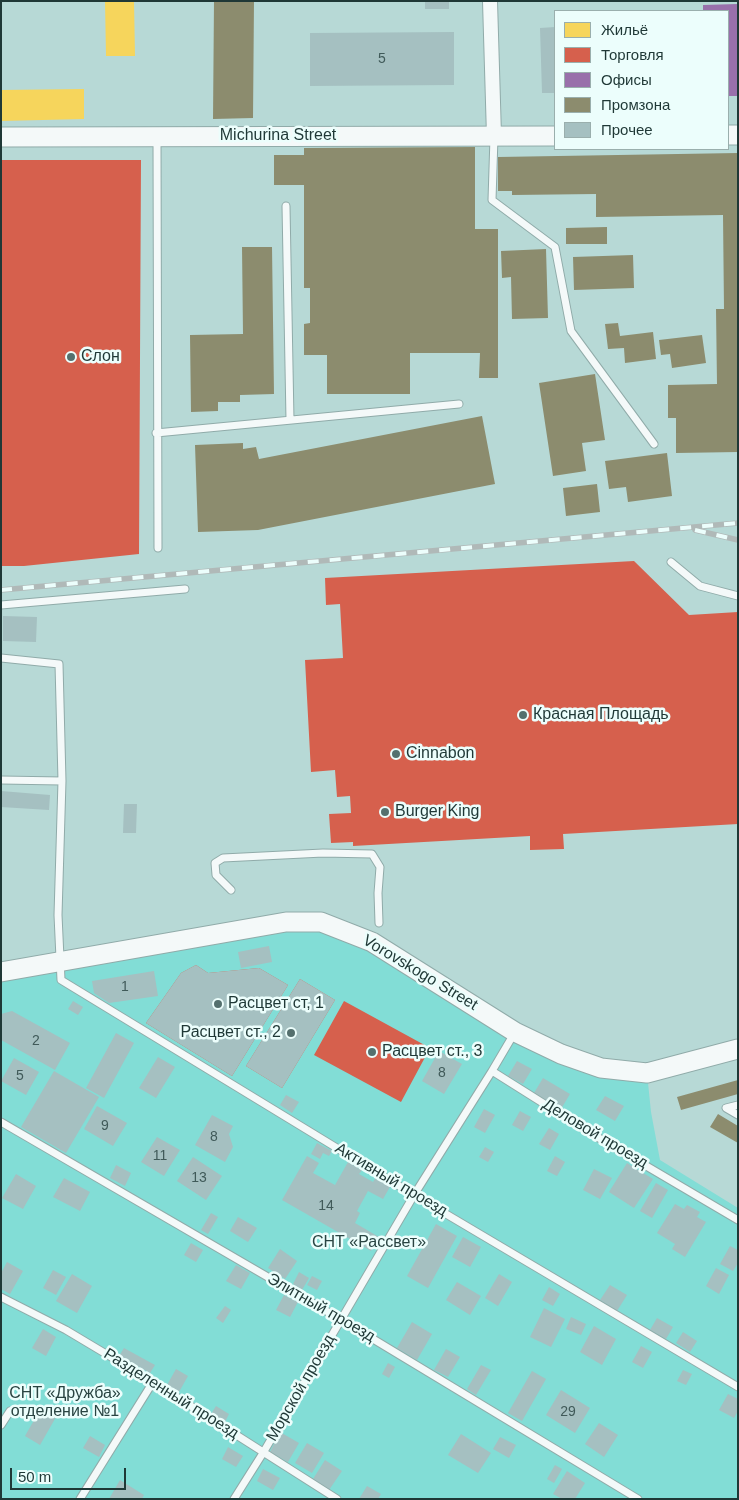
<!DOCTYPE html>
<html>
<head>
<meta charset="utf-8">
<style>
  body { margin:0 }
  #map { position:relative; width:739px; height:1500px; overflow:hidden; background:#b7d9d6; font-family:Helvetica,sans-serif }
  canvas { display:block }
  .frame { position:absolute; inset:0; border:2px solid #1f3836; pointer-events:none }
  .legend { position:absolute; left:554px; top:10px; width:175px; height:140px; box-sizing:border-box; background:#ecfefc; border:1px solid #9aafad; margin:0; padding:6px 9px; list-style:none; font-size:15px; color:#1f3836 }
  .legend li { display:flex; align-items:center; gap:10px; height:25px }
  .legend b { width:25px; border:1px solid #9aafad }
  .scale { position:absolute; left:10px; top:1468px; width:116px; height:22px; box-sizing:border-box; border:2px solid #1f3836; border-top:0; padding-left:6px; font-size:15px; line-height:18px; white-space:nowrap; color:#1f3836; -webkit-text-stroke:4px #ecfefc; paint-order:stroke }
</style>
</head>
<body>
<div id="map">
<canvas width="739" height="1500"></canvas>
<div class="frame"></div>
<ul class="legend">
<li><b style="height:14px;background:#f6d55c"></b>Жильё</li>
<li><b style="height:14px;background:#d6604d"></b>Торговля</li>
<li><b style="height:14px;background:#9970ab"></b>Офисы</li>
<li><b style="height:14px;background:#8c8c6e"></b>Промзона</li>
<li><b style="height:14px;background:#a5c0c1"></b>Прочее</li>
</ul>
<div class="scale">50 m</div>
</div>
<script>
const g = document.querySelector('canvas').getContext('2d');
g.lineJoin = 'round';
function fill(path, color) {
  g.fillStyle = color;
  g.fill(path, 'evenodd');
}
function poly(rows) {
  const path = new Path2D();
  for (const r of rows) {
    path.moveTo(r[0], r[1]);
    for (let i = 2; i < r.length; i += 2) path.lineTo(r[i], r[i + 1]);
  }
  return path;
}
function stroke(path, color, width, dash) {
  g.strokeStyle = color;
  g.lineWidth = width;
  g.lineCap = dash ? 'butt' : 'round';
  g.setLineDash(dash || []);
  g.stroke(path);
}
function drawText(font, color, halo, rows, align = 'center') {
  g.font = font + ' Helvetica,sans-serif';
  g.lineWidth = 5;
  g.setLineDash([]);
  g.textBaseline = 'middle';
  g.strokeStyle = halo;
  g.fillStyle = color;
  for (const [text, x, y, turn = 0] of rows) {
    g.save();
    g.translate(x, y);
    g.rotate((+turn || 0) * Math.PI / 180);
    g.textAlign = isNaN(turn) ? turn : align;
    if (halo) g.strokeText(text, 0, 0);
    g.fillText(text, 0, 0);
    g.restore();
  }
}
const green = poly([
  [321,922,515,1032,647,1073,651,1112,660,1160,738,1208,738,1499,1,1499,1,972]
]);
const homes = poly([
  [105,1,134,1,135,56,106,56],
  [84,89,84,119,1,121,1,90]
]);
const shops = poly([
  [1,160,141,160,139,554,24,566,1,566],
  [634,561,689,615,738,612,738,824,563,834,564,849,530,850,530,836,353,846,353,842,331,843,329,814,351,813,350,796,337,797,335,770,311,772,305,660,343,658,340,604,326,605,325,578],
  [196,965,208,973,259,968,288,985,232,1076,146,1023,181,973],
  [300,979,335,1000,282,1088,246,1066],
  [344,1001,430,1048,401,1102,314,1055]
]);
const offices = poly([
  [738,4,738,96,728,96,728,11,703,11,703,5]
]);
const industry = poly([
  [214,1,254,1,253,118,213,119],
  [475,147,475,229,498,229,498,378,479,378,480,353,410,353,410,394,327,394,327,355,304,355,304,324,310,323,310,288,304,288,304,185,274,185,274,155,304,155,304,148],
  [738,153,738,452,676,453,676,418,668,418,668,385,717,384,716,309,724,309,723,215,596,217,596,194,512,195,512,191,498,191,498,157],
  [607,227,607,244,566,244,566,228],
  [242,247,272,247,274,394,240,395,240,402,218,402,218,411,191,412,190,335,243,334],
  [546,249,548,318,512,319,511,277,502,278,501,251],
  [633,255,634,288,574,290,573,257],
  [618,323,620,336,653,332,656,359,625,363,624,348,608,349,605,324],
  [702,335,706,363,672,368,670,354,661,355,659,340],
  [595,374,605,440,582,443,586,471,553,476,539,383],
  [482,416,495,484,258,530,198,532,195,445,243,443,243,449,256,447,259,459],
  [667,453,672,496,628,502,626,487,609,489,605,461],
  [597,484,600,512,566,516,563,488],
  [738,1080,738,1094,681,1110,677,1097],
  [718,1114,738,1126,738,1143,710,1127]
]);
const building = poly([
  [425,1,449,1,449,9,425,9],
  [555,27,555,93,542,93,540,28],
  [454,32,454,85,310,86,310,33],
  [3,616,37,617,36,642,3,641],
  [1,791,50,795,49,810,1,807],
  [124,804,137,804,136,833,123,833],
  [269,946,272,962,241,968,238,952],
  [196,965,208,973,259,968,288,985,232,1076,146,1023,181,973],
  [154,971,158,996,109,1003,94,993,92,981],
  [300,979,335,1000,282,1088,246,1066],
  [73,1001,83,1007,78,1015,68,1009],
  [12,1011,70,1043,55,1070,1,1040,1,1014],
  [116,1033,134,1043,104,1098,86,1088],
  [439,1051,462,1064,444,1094,422,1081],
  [158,1057,175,1067,156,1098,139,1088],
  [14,1058,39,1072,26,1095,1,1081],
  [517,1061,532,1069,523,1084,508,1076],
  [54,1071,99,1097,66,1153,21,1127],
  [543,1078,570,1094,561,1109,534,1093],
  [286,1095,299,1102,292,1113,280,1105],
  [605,1096,624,1106,615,1121,596,1110],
  [97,1106,127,1123,113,1146,84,1129],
  [484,1109,495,1115,485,1133,474,1127],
  [520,1111,531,1117,523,1131,512,1125],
  [212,1115,233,1126,229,1134,233,1147,225,1162,195,1145],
  [549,1128,559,1134,550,1150,539,1144],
  [157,1137,180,1150,164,1176,141,1162],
  [317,1143,332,1151,329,1156,323,1153,320,1159,311,1154],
  [485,1147,494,1152,488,1162,479,1157],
  [307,1156,319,1163,313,1173,335,1185,348,1162,362,1170,359,1174,373,1182,376,1177,391,1185,383,1199,368,1191,357,1211,360,1213,355,1223,379,1237,371,1251,282,1200],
  [555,1156,565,1162,557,1176,547,1171],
  [193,1157,222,1176,206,1200,177,1181],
  [627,1163,653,1179,634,1208,609,1192],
  [116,1165,131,1173,125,1186,110,1178],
  [594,1169,612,1178,600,1199,583,1190],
  [16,1174,36,1186,23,1209,2,1198],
  [64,1178,90,1192,80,1211,53,1197],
  [656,1183,668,1190,652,1218,640,1211],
  [675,1204,684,1209,687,1205,700,1212,697,1217,706,1222,685,1257,672,1249,675,1244,657,1233],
  [211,1213,218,1217,208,1234,201,1230],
  [238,1217,257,1228,248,1242,230,1231],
  [436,1224,457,1236,428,1288,407,1276],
  [463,1237,481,1247,470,1267,452,1257],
  [191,1243,203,1250,196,1262,184,1255],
  [730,1246,738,1250,738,1263,733,1271,720,1264],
  [280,1249,297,1261,285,1279,268,1268],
  [7,1262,23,1271,10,1294,1,1289,1,1273],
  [236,1265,250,1273,241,1289,226,1281],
  [716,1268,729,1275,719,1294,706,1286],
  [53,1270,66,1277,56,1295,43,1288],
  [299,1272,309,1278,302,1290,293,1284],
  [72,1274,92,1286,77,1313,56,1301],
  [499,1274,512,1282,498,1306,485,1298],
  [312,1276,322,1281,317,1290,307,1285],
  [457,1282,481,1296,470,1315,446,1300],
  [610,1285,627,1295,617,1311,600,1300],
  [549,1287,560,1294,553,1306,542,1300],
  [284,1295,298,1302,290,1317,276,1310],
  [225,1306,231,1310,223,1323,216,1318],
  [544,1308,565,1319,551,1347,530,1337],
  [571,1317,586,1324,581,1335,566,1329],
  [657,1318,673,1327,666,1339,650,1330],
  [412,1322,432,1334,417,1360,397,1348],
  [594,1326,616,1339,602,1365,580,1352],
  [43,1329,56,1337,46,1356,32,1348],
  [683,1332,697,1341,690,1352,676,1343],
  [641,1346,652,1352,643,1368,632,1362],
  [124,1348,155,1365,150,1373,119,1356],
  [446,1349,460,1357,448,1377,434,1370],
  [388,1363,395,1367,389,1378,382,1374],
  [481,1365,491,1370,476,1395,467,1389],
  [176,1369,188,1376,179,1392,167,1385],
  [683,1370,692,1374,686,1385,677,1381],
  [532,1371,546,1379,522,1421,508,1413],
  [561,1390,590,1408,575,1433,546,1415],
  [728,1394,738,1399,738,1411,734,1418,719,1410],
  [216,1406,229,1414,225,1422,211,1414],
  [41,1408,56,1417,40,1445,25,1436],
  [599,1423,618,1435,604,1457,585,1444],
  [280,1432,299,1443,288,1462,270,1452],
  [461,1434,491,1453,478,1473,448,1455],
  [90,1436,105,1445,99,1457,83,1448],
  [500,1437,516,1445,509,1458,493,1449],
  [307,1443,324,1453,312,1473,295,1463],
  [228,1447,243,1456,236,1467,222,1459],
  [325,1460,342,1471,329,1490,313,1479],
  [555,1465,562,1469,554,1483,547,1479],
  [263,1469,280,1478,273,1490,257,1481],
  [567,1471,585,1483,575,1499,562,1499,553,1494],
  [120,1480,144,1495,142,1499,109,1499],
  [367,1486,381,1494,378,1499,359,1499]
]);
const lane = poly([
  [494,137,492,200,555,247,571,331,654,444],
  [157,139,158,548],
  [286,206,290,420],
  [156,433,459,404],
  [671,562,700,586,738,596],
  [1,605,185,589],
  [1,658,59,664,62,781,58,915,61,980,414,1195,738,1387],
  [1,780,62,781],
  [231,890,216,875,215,863,223,858,323,853,372,854,380,867,378,893,379,923],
  [515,1032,492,1071,592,1134,738,1220],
  [738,1105,726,1108,738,1115],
  [1,1122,340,1319,638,1499],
  [1,1297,66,1330,153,1382,337,1499],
  [1,1425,10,1411],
  [80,1499,153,1382],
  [234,1499,263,1453,414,1195,492,1071]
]);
const street = poly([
  [490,1,494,136]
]);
const secondary = poly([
  [728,135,738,135],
  [1,137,555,136],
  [1,972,286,922,321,922,372,942,515,1032,561,1054,601,1068,647,1073,738,1049]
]);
const rail = poly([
  [695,530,738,540],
  [1,590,738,523]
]);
const markers = [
  [71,357,5,"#54706e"],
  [523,715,5,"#54706e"],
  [396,754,5,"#54706e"],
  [385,812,5,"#54706e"],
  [218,1004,5,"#54706e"],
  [291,1033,5,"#54706e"],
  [372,1052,5,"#54706e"]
];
const numberNames = [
  ["5",382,59],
  ["1",125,987],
  ["2",36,1041],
  ["8",442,1073],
  ["5",20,1076],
  ["9",105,1126],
  ["8",214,1137],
  ["11",160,1156],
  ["13",199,1178],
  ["14",326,1206],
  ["29",568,1412]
];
const streetNames = [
  ["Michurina Street",278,136],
  ["Vorovskogo Street",420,973,31],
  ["Деловой проезд",595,1134,31],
  ["Активный проезд",391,1180,31],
  ["Элитный проезд",321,1308,30],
  ["Морской проезд",301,1388,-60],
  ["Разделенный проезд",171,1394,32]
];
const poiNames = [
  ["Слон",81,357],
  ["Красная Площадь",533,715],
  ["Cinnabon",406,754],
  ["Burger King",395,812],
  ["Расцвет ст, 1",228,1004],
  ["Расцвет ст., 2",281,1033,"right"],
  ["Расцвет ст., 3",382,1052]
];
const parkNames = [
  ["СНТ «Рассвет»",369,1243],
  ["СНТ «Дружба»",65,1394],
  ["отделение №1",65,1412]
];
fill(green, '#82ddd6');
fill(homes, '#f6d55c');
fill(shops, '#d6604d');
fill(offices, '#9970ab');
fill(industry, '#8c8c6e');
fill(building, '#a5c0c1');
stroke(lane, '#90aba9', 9);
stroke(street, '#90aba9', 16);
stroke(secondary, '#90aba9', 21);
stroke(lane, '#f4f9f9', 7);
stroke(street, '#f4f9f9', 14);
stroke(secondary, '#f4f9f9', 19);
stroke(rail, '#b0b9b8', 5.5);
stroke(rail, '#ecfefc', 4, [11]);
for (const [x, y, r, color] of markers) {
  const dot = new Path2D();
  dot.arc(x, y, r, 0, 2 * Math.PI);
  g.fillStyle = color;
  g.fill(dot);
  stroke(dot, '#ecfefc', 2);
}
drawText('14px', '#405a59', null, numberNames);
drawText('16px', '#1f3836', '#ecfefc', streetNames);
drawText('16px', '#1f3836', '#ecfefc', poiNames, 'left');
drawText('16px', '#294442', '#ecfefc', parkNames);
</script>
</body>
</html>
